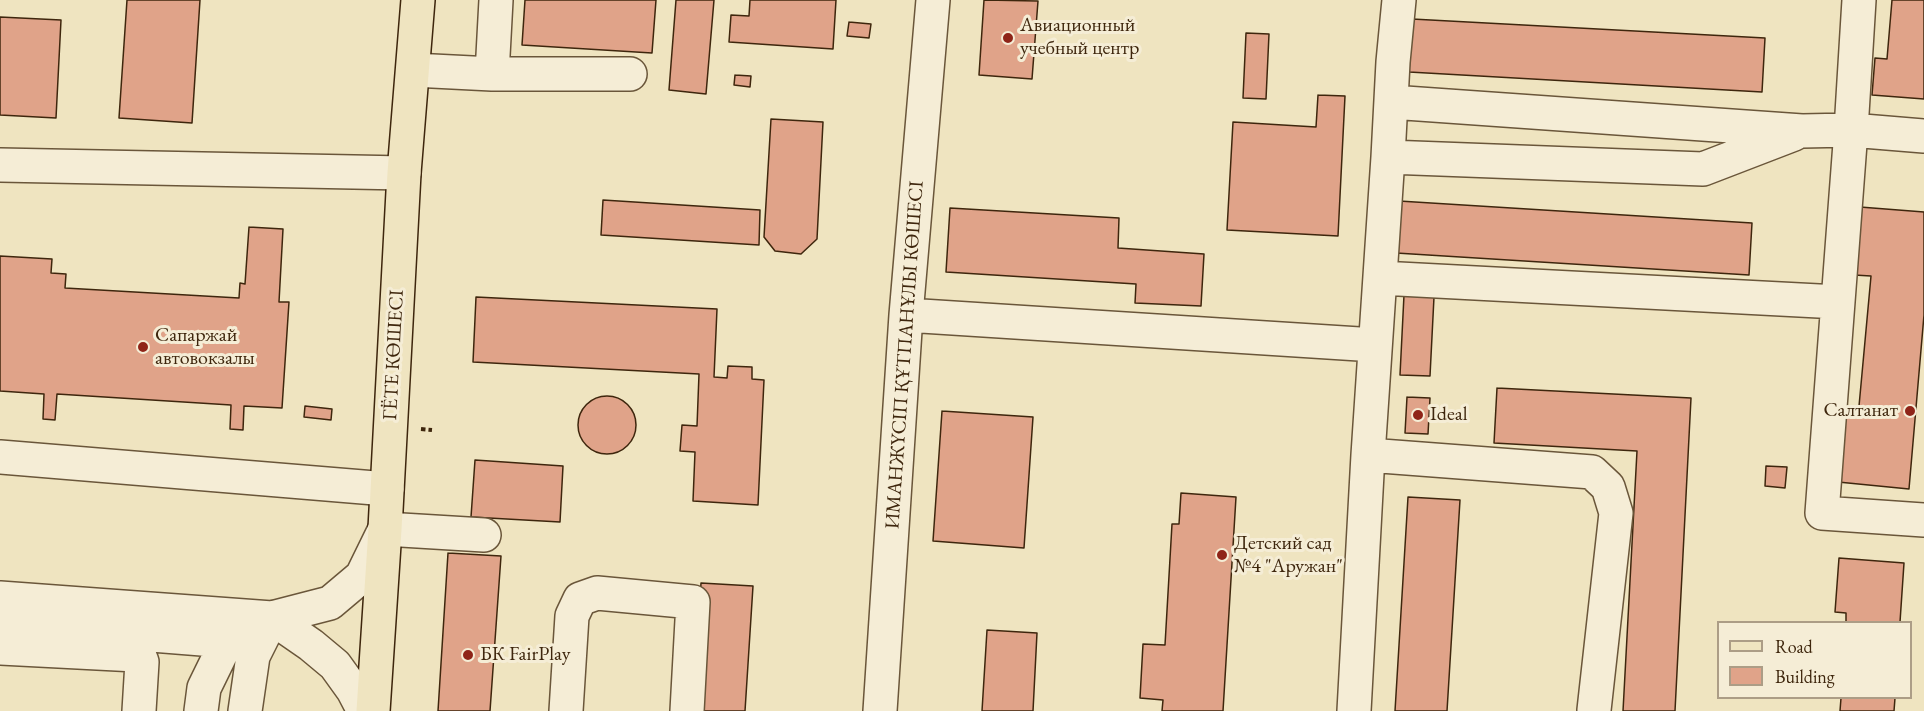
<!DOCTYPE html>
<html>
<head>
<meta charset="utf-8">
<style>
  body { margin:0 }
  #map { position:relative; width:1924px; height:711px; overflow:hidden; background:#efe4c0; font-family:"EB Garamond",serif }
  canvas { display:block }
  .legend { position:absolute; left:1717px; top:621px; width:195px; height:78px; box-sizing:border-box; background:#f5edd6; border:2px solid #ac9d86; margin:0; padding:8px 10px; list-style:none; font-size:18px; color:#3e260d }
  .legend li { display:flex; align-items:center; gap:12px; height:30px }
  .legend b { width:30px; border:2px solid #ac9d86 }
</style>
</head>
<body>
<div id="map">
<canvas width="1924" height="711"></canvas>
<ul class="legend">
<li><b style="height:8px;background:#efe4c0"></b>Road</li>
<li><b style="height:16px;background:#e0a389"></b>Building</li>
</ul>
</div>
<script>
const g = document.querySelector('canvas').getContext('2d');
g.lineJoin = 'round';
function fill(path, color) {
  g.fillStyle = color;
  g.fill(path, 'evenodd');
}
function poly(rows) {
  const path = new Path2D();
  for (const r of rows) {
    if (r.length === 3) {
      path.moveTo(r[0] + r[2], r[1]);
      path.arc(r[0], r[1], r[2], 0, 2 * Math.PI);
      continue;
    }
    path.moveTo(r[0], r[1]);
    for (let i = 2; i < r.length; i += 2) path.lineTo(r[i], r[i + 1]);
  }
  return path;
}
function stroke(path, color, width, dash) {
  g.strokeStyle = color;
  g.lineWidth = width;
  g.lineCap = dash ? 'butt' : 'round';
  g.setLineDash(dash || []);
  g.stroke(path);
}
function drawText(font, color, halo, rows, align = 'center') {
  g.font = font + ' "EB Garamond",serif';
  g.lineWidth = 6;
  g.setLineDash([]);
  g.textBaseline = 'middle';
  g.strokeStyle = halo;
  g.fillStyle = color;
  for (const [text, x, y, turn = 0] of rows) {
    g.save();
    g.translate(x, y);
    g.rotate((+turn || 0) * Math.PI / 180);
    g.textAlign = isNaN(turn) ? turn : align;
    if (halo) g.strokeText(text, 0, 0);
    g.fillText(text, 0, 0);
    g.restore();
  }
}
const building = poly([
  [127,0,200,0,192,123,119,118,127,0],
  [525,0,656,0,652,53,522,45,525,0],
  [676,0,714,0,706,94,669,90,676,0],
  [750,0,836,0,833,49,729,42,731,15,749,16,750,0],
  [984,0,1038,1,1032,79,979,75,984,0],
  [1892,0,1924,0,1924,99,1872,95,1875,58,1887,59,1892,0],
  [0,17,61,20,56,118,0,115,0,17],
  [1412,19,1765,38,1762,92,1409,72,1412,19],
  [849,22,871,24,869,38,847,36,849,22],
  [1246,33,1269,34,1266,99,1243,98,1246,33],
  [735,75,751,76,750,87,734,85,735,75],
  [1318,95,1345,96,1338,236,1227,230,1233,122,1316,127,1318,95],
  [771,119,823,122,817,239,801,254,775,251,764,237,771,119],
  [603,200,760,210,759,245,601,235,603,200],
  [1399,201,1752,223,1749,275,1396,253,1399,201],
  [1860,207,1924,212,1924,315,1909,489,1838,482,1843,416,1858,417,1871,276,1854,275,1860,207],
  [950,208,1119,218,1118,248,1204,254,1201,306,1135,303,1136,284,946,272,950,208],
  [249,227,283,229,279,302,289,302,282,408,244,406,243,430,230,429,231,405,57,394,55,420,43,419,44,394,0,391,0,256,52,259,51,273,66,274,65,288,239,298,240,283,245,284,249,227],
  [1404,295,1434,297,1430,376,1400,375,1404,295],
  [476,297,717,309,714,377,727,378,728,366,752,367,752,379,764,380,758,505,693,501,695,452,680,451,682,425,697,426,699,374,473,362,476,297],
  [1497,388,1691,398,1675,711,1623,711,1637,451,1494,443,1497,388],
  [607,425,29],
  [1407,397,1430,398,1428,434,1405,433,1407,397],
  [305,406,332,409,331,420,304,417,305,406],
  [942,411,1033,417,1024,548,933,541,942,411],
  [475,460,563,466,560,522,471,517,475,460],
  [1766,466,1787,467,1785,488,1765,486,1766,466],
  [1181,493,1236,497,1223,711,1162,711,1163,700,1140,698,1143,644,1165,645,1172,524,1179,524,1181,493],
  [1408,497,1460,500,1447,711,1395,711,1408,497],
  [448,553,501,556,490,711,438,711,448,553],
  [1839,558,1904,563,1900,622,1846,622,1846,613,1835,612,1839,558],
  [701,583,753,586,745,711,693,711,701,583],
  [987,630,1037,633,1033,711,982,711,987,630],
  [1841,698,1895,698,1894,711,1840,711,1841,698]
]);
const path = poly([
  [421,429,432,430]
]);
const minor = poly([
  [1859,0,1851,130,1822,513,1924,520],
  [413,70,492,74,630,74],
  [492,74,496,0],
  [1391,102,1802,131,1851,130,1924,136],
  [1388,157,1703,169,1794,134],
  [0,165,404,173],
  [1380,278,1838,302],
  [906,315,1375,345],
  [1368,455,1592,472,1608,487,1616,513,1594,710],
  [0,457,387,489],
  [0,598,272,618,311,645,335,665,353,690,364,711],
  [0,623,227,641],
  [0,648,136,655,140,657,142,662,139,711],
  [201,711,204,688,227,641,272,618,330,603,362,576,385,529,484,535],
  [245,711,253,656,272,618],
  [566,711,572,616,580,599,597,593,693,602,687,711],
  [880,711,906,315,933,0],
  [1354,711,1368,455,1388,157,1393,62,1399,0]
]);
const major = poly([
  [373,711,385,529,404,173,418,0]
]);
const markers = [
  [1008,38,6,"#8f2418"],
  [143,347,6,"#8f2418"],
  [1910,411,6,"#8f2418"],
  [1418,415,6,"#8f2418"],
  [1222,555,6,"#8f2418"],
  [468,655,6,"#8f2418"]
];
const poiNames = [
  ["Авиационный",1020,26],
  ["учебный центр",1020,49],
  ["Сапаржай",155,336],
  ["автовокзалы",155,359],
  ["Салтанат",1898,411,"right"],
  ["Ideal",1430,415],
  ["Детский сад",1234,544],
  ["№4 \"Аружан\"",1234,567],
  ["БК FairPlay",480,655]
];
const streetNames = [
  ["ГЁТЕ КӨШЕСІ",394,355,-87],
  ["ИМАНЖҮСІП ҚҰТПАНҰЛЫ КӨШЕСІ",905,355,-86]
];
fill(building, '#e0a389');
stroke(building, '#3e260d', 1.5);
stroke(minor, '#6a563a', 36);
stroke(major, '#3e260d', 36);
stroke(path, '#3e260d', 4, [4.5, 3]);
stroke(minor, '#f5edd6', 33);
stroke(major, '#efe4c0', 33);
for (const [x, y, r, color] of markers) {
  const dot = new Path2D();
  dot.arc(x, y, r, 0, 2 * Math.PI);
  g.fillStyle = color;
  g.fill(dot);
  stroke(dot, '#f5edd6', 2);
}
drawText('20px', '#3e260d', '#f5edd6', poiNames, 'left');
drawText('20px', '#3e260d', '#f5edd6', streetNames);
</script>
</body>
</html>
